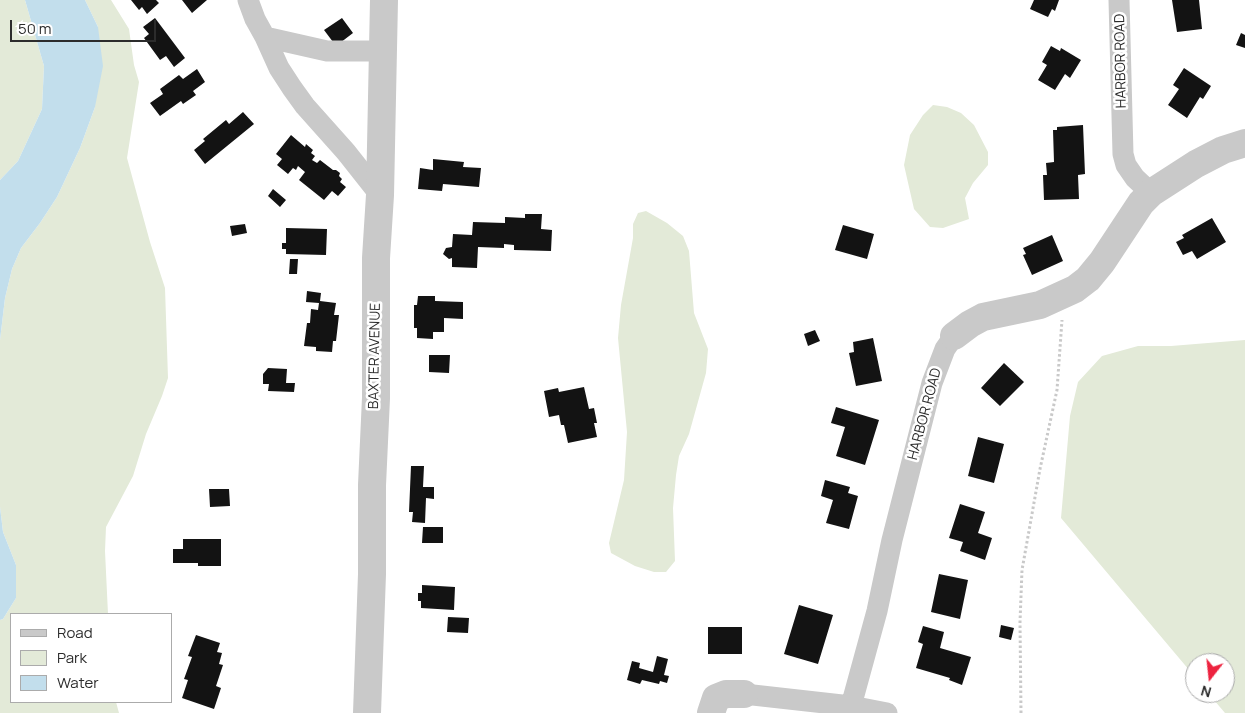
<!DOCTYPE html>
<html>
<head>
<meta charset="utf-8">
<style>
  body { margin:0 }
  #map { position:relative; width:1245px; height:713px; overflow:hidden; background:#fff; font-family:Manrope,sans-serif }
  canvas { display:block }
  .legend { position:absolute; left:10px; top:613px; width:162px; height:90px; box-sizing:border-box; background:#fff; border:1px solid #ababab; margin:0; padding:6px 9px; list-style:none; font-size:15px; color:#2c2c2c }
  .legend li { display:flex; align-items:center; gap:10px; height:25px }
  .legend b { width:25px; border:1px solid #ababab }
  .north { position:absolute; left:1185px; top:653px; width:50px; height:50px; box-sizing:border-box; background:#fff; border:1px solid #ababab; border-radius:50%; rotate:196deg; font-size:14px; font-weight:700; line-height:20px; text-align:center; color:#2c2c2c }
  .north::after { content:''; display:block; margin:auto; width:18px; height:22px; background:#ed233f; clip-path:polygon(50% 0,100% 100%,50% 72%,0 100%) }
  .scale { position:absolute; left:10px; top:20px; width:146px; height:22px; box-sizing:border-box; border:2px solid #2c2c2c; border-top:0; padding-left:6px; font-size:15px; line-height:18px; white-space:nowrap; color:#2c2c2c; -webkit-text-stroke:4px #fff; paint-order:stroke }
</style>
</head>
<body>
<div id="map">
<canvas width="1245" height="713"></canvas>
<ul class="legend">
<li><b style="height:6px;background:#c9c9c9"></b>Road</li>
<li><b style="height:14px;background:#e3ead8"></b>Park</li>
<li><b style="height:14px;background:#c2deec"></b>Water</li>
</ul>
<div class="north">N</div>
<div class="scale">50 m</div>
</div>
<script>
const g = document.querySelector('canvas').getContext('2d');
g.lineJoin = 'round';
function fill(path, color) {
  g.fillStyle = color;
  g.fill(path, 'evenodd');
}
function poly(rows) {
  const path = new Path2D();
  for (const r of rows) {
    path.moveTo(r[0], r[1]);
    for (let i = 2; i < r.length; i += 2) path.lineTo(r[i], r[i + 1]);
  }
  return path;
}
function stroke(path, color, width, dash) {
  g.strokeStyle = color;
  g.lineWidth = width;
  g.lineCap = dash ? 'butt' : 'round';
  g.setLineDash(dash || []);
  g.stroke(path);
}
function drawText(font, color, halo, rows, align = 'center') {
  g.font = font + ' Manrope,sans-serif';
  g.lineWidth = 5;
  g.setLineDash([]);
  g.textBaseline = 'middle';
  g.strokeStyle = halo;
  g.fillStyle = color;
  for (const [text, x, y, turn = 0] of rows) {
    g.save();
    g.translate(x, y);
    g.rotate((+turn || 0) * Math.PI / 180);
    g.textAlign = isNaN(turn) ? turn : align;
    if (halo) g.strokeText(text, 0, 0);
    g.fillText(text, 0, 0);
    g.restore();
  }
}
const green = poly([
  [0,0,25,0,44,66,42,109,18,161,0,180],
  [85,0,111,0,129,29,134,65,139,82,127,158,150,242,165,288,168,378,162,396,146,434,133,476,106,527,105,551,108,614,11,614,11,702,116,702,119,713,0,713,0,620,3,619,16,598,16,565,3,532,0,507,0,340,5,298,12,269,21,248,40,223,57,197,80,148,95,107,98,27],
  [933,105,947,107,961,113,974,125,988,152,988,165,973,183,965,198,969,219,943,228,930,227,914,209,904,165,910,135,923,115],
  [646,211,667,223,683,236,689,251,694,313,708,349,706,373,689,434,679,456,676,475,673,508,675,561,666,572,654,572,635,566,611,553,609,543,624,480,627,432,618,338,621,305,633,238,633,224,638,213],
  [1245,340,1245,713,1225,713,1208,693,1225,693,1225,663,1195,663,1195,677,1061,518,1070,416,1078,382,1102,356,1138,346,1171,346]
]);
const water = poly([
  [25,0,85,0,98,27,103,66,95,107,80,148,57,197,40,223,21,248,12,269,5,298,0,340,0,180,18,161,42,109,44,66],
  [0,507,3,532,16,565,16,598,3,619,0,620]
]);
const building = poly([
  [131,0,156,0,159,3,147,14,142,7,139,10],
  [182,0,207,0,192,13],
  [1034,0,1059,0,1055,11,1052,9,1048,17,1030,9],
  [1172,0,1199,0,1202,29,1177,32],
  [155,18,185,58,174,67,166,56,160,60,144,38,149,34,143,27],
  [342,18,353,33,336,46,324,30],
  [1241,33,1245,35,1245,48,1236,45],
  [1051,46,1060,51,1061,48,1081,60,1070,78,1065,74,1055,90,1038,80,1047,65,1042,62],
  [1184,68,1211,86,1203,99,1200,97,1187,118,1168,105,1179,89,1173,85],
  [197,69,205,82,193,91,196,95,183,104,181,101,160,116,150,103,163,94,160,89,179,75,183,79],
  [243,112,254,124,205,164,194,150,205,141,203,139,226,120,229,124],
  [1083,125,1085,174,1078,175,1079,199,1044,200,1043,175,1047,175,1046,163,1054,162,1053,130,1057,130,1057,127],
  [291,135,305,147,306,144,313,150,311,153,315,156,312,160,317,163,320,160,333,170,336,170,340,173,339,176,342,179,340,182,346,187,338,196,332,191,324,200,299,180,305,172,298,166,296,170,293,168,288,174,277,165,282,159,276,154],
  [433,159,464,162,463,167,481,168,479,187,443,184,442,191,418,189,420,168,433,170],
  [273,189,286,200,280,207,268,196],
  [525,214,542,214,541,229,552,230,551,251,514,250,514,245,504,244,504,248,478,247,477,268,452,267,452,258,449,259,443,254,446,248,452,247,453,234,472,235,473,222,505,223,505,217,525,218],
  [1212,218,1226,242,1197,259,1192,251,1183,255,1176,242,1184,238,1182,235],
  [245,224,247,233,232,236,230,226],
  [843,225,874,234,867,259,835,250],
  [286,228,327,229,326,255,286,254,286,249,282,249,282,243,286,243],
  [1052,235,1063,261,1032,275,1023,255,1026,254,1023,248],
  [290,259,298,259,297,274,289,274],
  [307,291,321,293,320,301,336,303,334,315,339,315,336,341,333,341,332,352,316,351,316,347,304,346,307,323,310,323,311,309,318,310,319,303,306,302],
  [418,296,435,296,435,301,463,302,463,319,444,318,444,332,433,332,433,339,417,338,417,328,414,328,414,305,417,305],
  [815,330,820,341,808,346,804,334],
  [873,338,882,381,856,386,849,353,854,352,853,342],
  [429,355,450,355,449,373,429,372],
  [1004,363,1024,382,1000,406,981,388],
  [268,368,287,369,286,383,295,383,294,392,268,391,269,384,263,384,263,374],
  [584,387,589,409,594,408,597,423,594,423,597,437,568,443,564,425,561,425,559,415,549,417,544,391,558,388,559,392],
  [836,407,879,420,865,465,836,456,845,427,831,423],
  [978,437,1004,444,994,483,968,476],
  [411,466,424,466,423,487,434,487,434,499,426,498,425,523,412,522,413,512,409,512],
  [825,480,850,487,848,493,858,496,849,529,826,523,833,500,821,496],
  [209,489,229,489,230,506,210,507],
  [960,504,985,512,978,533,992,538,985,560,960,551,963,542,949,538],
  [423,527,443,527,443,543,422,543],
  [183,539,221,539,221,566,198,566,198,563,173,563,173,549,183,549],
  [939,574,968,580,960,619,931,612],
  [422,585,455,587,454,610,421,608,421,601,418,601,418,593,422,593],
  [799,605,833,615,818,664,784,654],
  [448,617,469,618,468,633,447,632],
  [1001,625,1014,628,1011,640,999,637],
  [923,626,944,632,940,648,971,657,962,685,949,680,950,678,916,668,923,644,918,642],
  [708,627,742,627,742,654,708,654],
  [196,635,220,643,217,652,222,653,219,664,223,665,216,686,221,688,214,709,182,698,188,680,184,679,192,657,188,656],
  [657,656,668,659,664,675,669,676,667,683,660,681,659,684,642,680,640,684,627,680,632,661,640,663,639,668,653,672]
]);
const path = poly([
  [1021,713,1020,622,1022,570,1040,469,1057,390,1062,320]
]);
const minor = poly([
  [248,0,255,19,265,37,279,68,292,88,305,106,346,152,380,195],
  [1119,0,1123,154,1126,165,1135,178,1151,193],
  [265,37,327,51,383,51],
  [744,694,851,706,887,713],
  [851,706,877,611,892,540,932,383,945,349,954,336]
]);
const tertiary = poly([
  [954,336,970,324,983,317,1040,305,1075,289,1088,279,1102,262,1141,203,1151,193,1196,164,1223,150,1245,143],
  [367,713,372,574,372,485,376,398,376,258,380,195,384,0],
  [711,713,716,698,726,694,744,694]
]);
const streetNames = [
  ["HARBOR ROAD",1121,61,-91],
  ["BAXTER AVENUE",375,356,-89],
  ["HARBOR ROAD",925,414,-75]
];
fill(green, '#e3ead8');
fill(water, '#c2deec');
fill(building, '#131313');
stroke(path, '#c9c9c9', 3, [2.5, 2.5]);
stroke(minor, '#c9c9c9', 21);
stroke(tertiary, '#c9c9c9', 28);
drawText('14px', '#2c2c2c', '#fff', streetNames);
</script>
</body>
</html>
